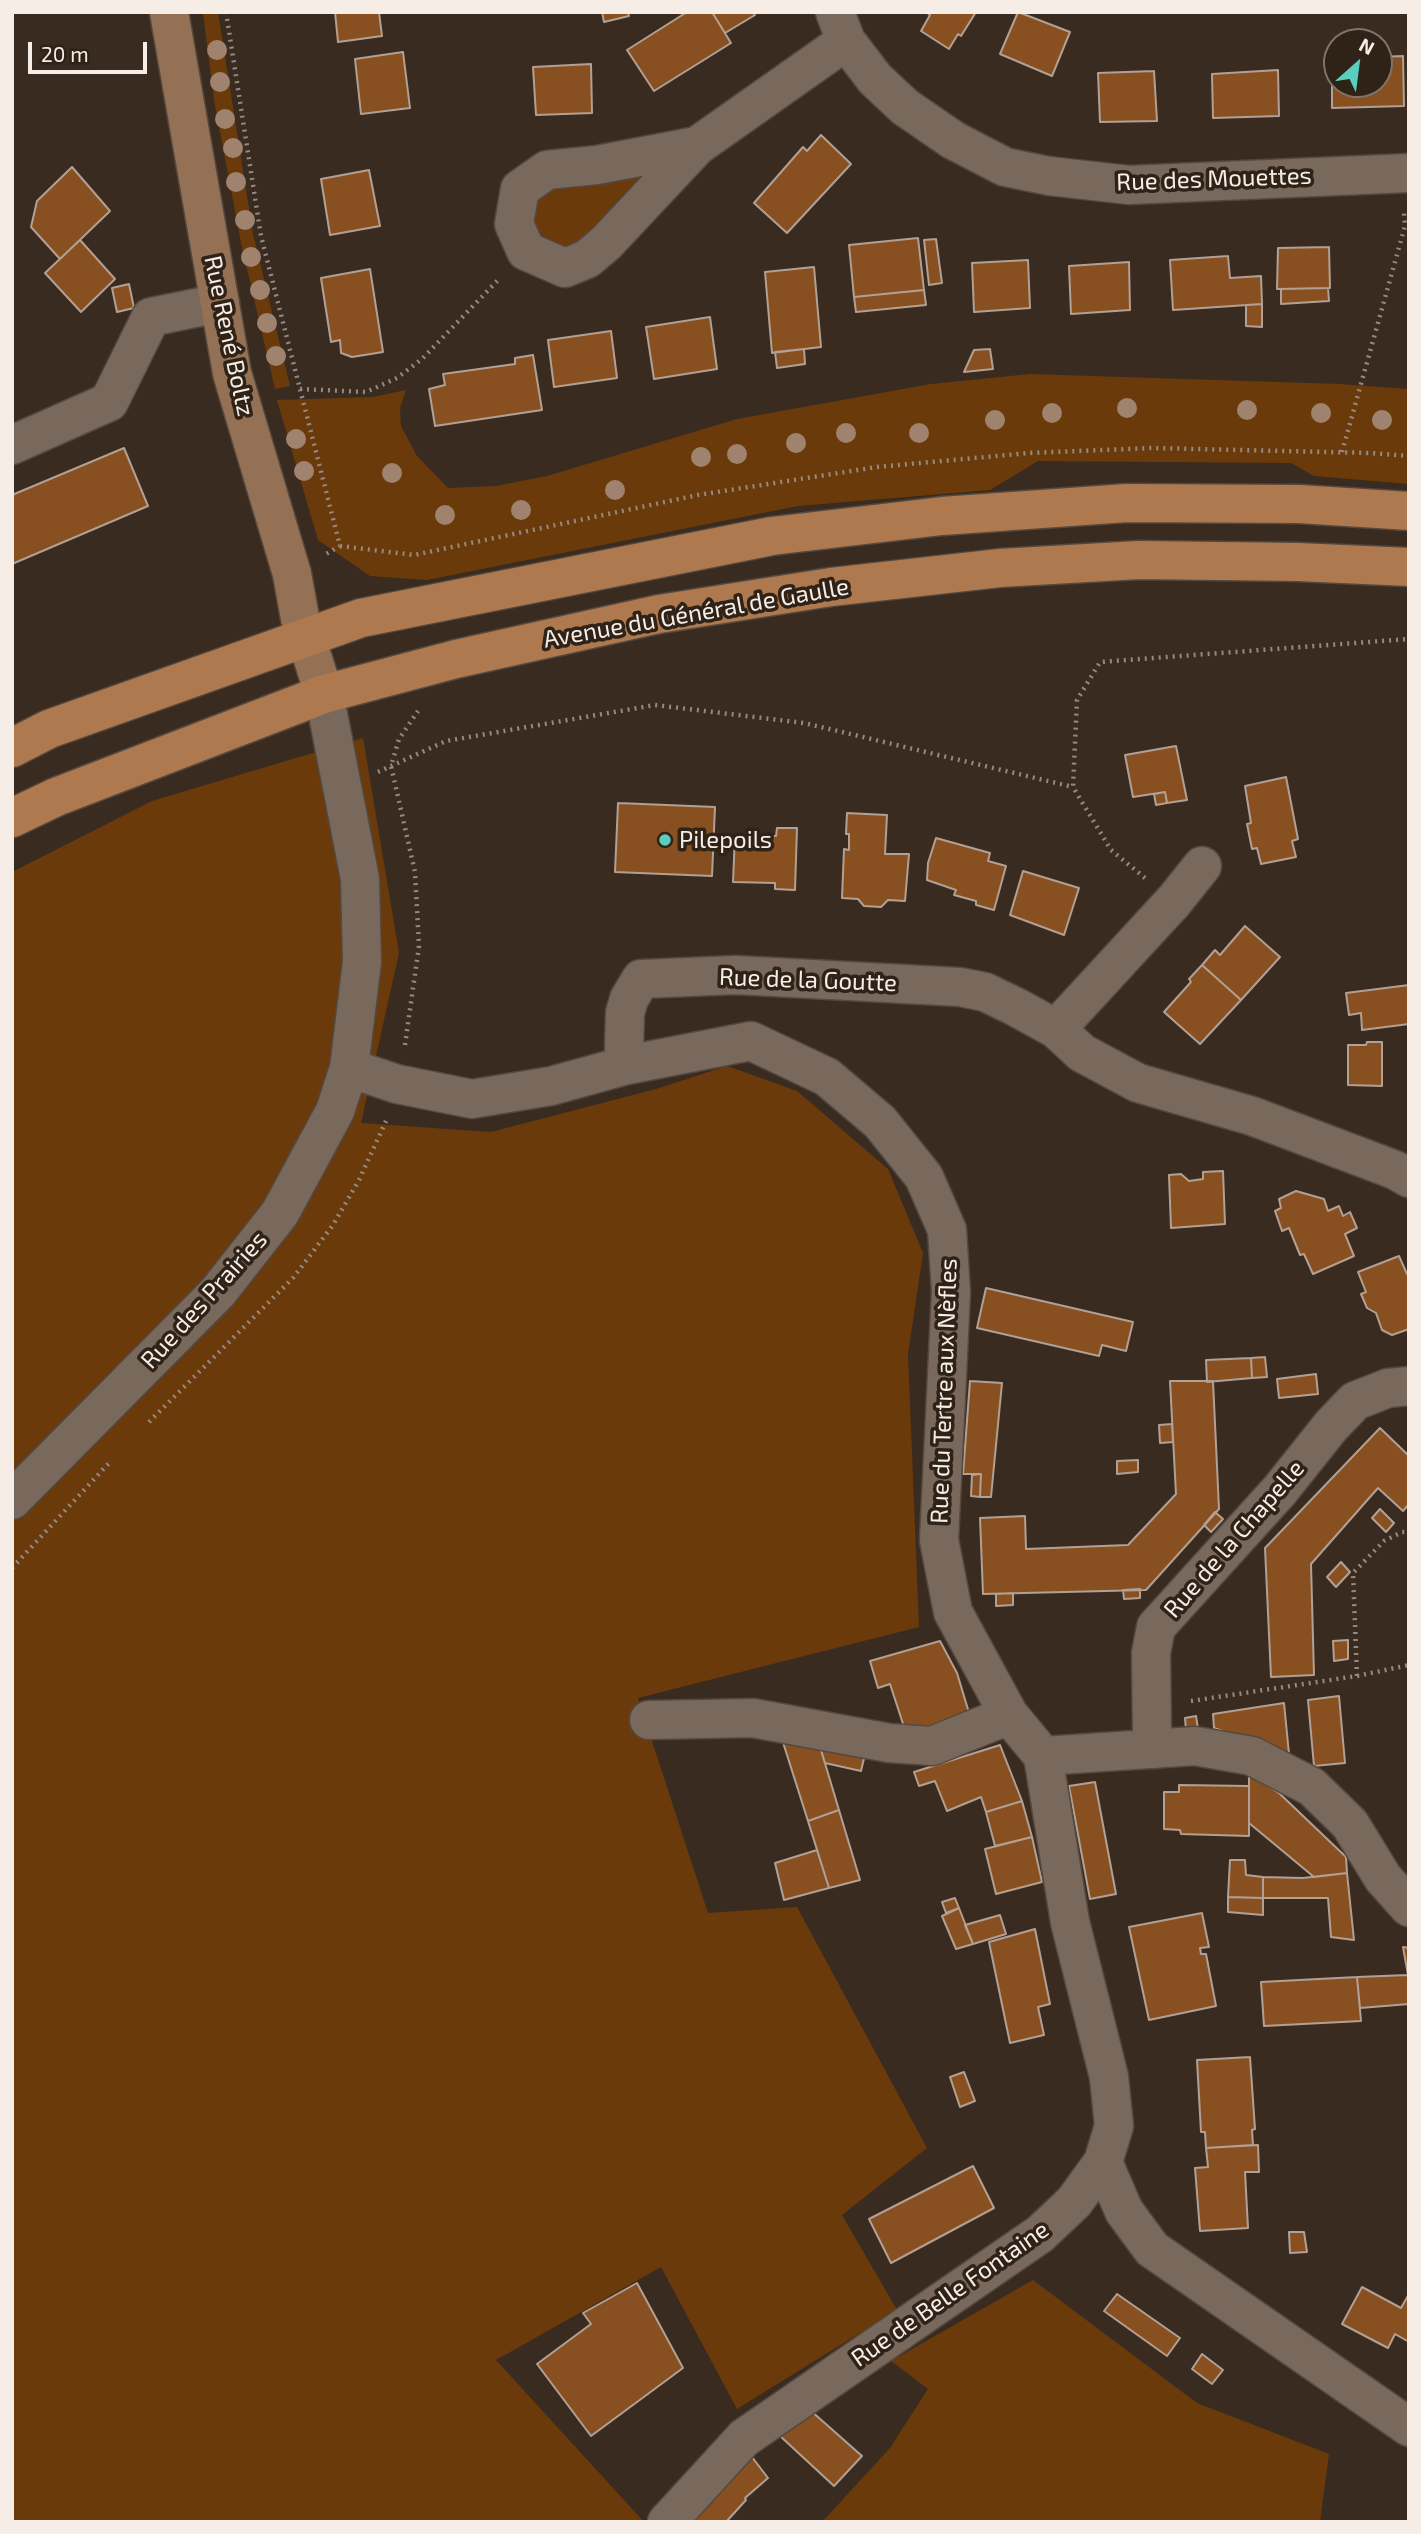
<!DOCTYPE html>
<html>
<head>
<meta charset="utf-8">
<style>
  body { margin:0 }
  #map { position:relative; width:1421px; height:2534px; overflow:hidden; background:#3a2b21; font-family:"Exo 2",sans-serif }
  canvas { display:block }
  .frame { position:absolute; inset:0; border:14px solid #f7ede7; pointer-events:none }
  .north { position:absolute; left:1323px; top:28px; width:70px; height:70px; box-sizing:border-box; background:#2f2217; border:2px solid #7f736a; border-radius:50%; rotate:28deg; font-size:19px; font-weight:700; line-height:28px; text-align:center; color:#f7ede7 }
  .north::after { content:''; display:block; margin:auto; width:24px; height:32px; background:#5acebc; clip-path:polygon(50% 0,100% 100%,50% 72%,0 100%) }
  .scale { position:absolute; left:28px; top:42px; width:119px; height:32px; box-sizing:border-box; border:4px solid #f7ede7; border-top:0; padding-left:9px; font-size:21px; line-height:24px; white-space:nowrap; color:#f7ede7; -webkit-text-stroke:5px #2f2217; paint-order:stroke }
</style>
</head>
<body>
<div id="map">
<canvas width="1421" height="2534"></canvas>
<div class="frame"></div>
<div class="north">N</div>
<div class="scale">20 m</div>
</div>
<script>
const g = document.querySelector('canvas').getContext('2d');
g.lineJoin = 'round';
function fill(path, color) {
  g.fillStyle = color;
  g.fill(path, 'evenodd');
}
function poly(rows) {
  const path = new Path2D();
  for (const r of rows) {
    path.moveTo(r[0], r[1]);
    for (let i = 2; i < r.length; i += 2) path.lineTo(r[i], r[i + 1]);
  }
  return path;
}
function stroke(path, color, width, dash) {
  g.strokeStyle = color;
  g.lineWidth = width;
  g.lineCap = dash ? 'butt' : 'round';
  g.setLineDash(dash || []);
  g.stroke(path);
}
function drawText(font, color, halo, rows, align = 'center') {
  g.font = font + ' "Exo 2",sans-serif';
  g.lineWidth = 7;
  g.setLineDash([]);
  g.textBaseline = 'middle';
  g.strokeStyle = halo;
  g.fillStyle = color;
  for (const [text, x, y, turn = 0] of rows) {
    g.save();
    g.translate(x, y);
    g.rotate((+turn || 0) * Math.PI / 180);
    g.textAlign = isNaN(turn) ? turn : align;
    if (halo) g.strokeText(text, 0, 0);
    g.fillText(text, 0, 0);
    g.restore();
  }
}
const green = poly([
  [203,12,218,12,253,234,290,386,275,389,241,243,214,100],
  [636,174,642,180,589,240,564,252,541,238,530,220,535,200,552,185],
  [1030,374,1339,384,1409,389,1409,484,1314,476,1291,463,1038,461,990,490,798,506,427,580,370,576,318,540,277,400,373,397,406,390,400,408,401,426,417,456,448,488,496,486,547,476,737,419,931,384],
  [363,738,399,953,361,1123,491,1132,656,1089,727,1066,797,1091,888,1169,923,1253,908,1354,919,1627,638,1698,708,1913,797,1907,927,2148,842,2215,897,2310,737,2409,661,2267,496,2360,644,2522,12,2522,12,872,152,801],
  [1033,2280,1197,2403,1329,2454,1320,2522,822,2522,890,2448,928,2389,891,2361]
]);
const building = poly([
  [335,12,379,12,382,36,338,42,335,12],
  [602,12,628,12,629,16,604,22,602,12],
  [687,12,712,12,731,43,654,91,627,50,687,12],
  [712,12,753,12,755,15,725,33,712,12],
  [926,12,976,12,961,36,958,34,949,49,921,31,930,15,926,12],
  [1018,12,1070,32,1052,76,1000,54,1018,12],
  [403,52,410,108,361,114,355,59,403,52],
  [1403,56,1404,106,1332,108,1332,59,1337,59,1337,84,1379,84,1379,57,1403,56],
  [591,64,592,113,536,115,533,67,591,64],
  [1278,70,1279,116,1213,118,1212,74,1278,70],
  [1154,71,1157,121,1100,122,1098,73,1154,71],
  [821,135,851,164,787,233,754,203,803,147,807,151,821,135],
  [72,167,110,211,60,259,31,227,37,201,72,167],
  [369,170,380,226,330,235,321,179,369,170],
  [918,238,924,290,854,297,849,245,918,238],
  [936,239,942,283,929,285,924,240,936,239],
  [80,240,115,279,81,312,45,273,80,240],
  [1329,247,1330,288,1277,289,1278,248,1329,247],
  [1228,256,1230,278,1261,276,1262,304,1173,310,1170,260,1228,256],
  [1028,260,1030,308,974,312,972,263,1028,260],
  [1129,262,1130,310,1071,314,1069,266,1129,262],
  [814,267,821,347,772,353,765,272,814,267],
  [370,269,383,352,352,357,341,353,340,340,331,342,321,278,370,269],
  [129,284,134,308,117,312,112,288,129,284],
  [1328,288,1329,301,1281,304,1281,289,1328,288],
  [924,290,926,305,856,312,854,297,924,290],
  [1262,304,1262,327,1246,326,1246,305,1262,304],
  [710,317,717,369,654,379,646,327,710,317],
  [611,331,617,378,554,387,548,340,611,331],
  [804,349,805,364,777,368,775,352,804,349],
  [990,349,993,369,964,372,974,350,990,349],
  [533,355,542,410,435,426,429,389,445,385,443,374,515,364,515,358,533,355],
  [124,448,148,506,12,564,12,495,124,448],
  [1176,746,1187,800,1167,803,1165,792,1133,797,1125,755,1176,746],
  [1286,777,1298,839,1292,841,1296,857,1261,864,1257,848,1252,849,1247,824,1251,823,1245,786,1286,777],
  [1165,792,1167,803,1156,805,1154,794,1165,792],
  [618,803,715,807,712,876,615,872,618,803],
  [847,813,887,815,885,854,909,854,905,901,888,900,881,907,864,906,858,899,842,898,844,849,849,850,849,834,846,834,847,813],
  [777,828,797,828,795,890,775,889,775,883,733,882,735,835,776,836,777,828],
  [936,838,990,853,988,861,1006,866,994,910,976,905,976,901,954,895,956,890,927,880,928,863,936,838],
  [1023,871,1079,888,1064,935,1010,915,1023,871],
  [1245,926,1280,957,1241,1000,1202,965,1215,950,1220,955,1245,926],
  [1202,965,1241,1000,1200,1044,1164,1012,1191,982,1189,979,1202,965],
  [1409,985,1409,1024,1362,1030,1361,1013,1349,1015,1346,993,1409,985],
  [1367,1042,1382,1042,1382,1086,1348,1085,1348,1045,1366,1045,1367,1042],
  [1223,1171,1225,1224,1171,1228,1169,1175,1181,1174,1189,1181,1203,1179,1203,1172,1223,1171],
  [1296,1191,1324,1199,1328,1211,1339,1206,1343,1216,1350,1212,1357,1228,1345,1234,1354,1256,1313,1274,1304,1254,1300,1255,1289,1228,1282,1231,1275,1211,1281,1208,1279,1199,1296,1191],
  [1399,1256,1407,1274,1409,1273,1409,1329,1392,1335,1382,1330,1376,1313,1367,1308,1361,1294,1366,1292,1358,1272,1399,1256],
  [986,1288,1133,1322,1126,1351,1102,1345,1099,1356,977,1328,986,1288],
  [1265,1357,1267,1377,1252,1378,1251,1358,1265,1357],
  [1251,1358,1252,1378,1207,1382,1206,1360,1251,1358],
  [1316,1374,1318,1394,1279,1398,1277,1379,1316,1374],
  [970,1381,1002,1383,991,1497,980,1497,981,1474,963,1474,970,1381],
  [1170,1381,1213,1381,1219,1509,1146,1590,983,1594,980,1518,1025,1516,1026,1549,1128,1545,1176,1494,1170,1381],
  [1172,1424,1173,1442,1160,1443,1159,1425,1172,1424],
  [1380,1428,1409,1456,1409,1504,1403,1511,1378,1488,1311,1564,1314,1675,1271,1677,1265,1548,1380,1428],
  [1138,1460,1138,1472,1117,1474,1117,1461,1138,1460],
  [981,1474,980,1497,971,1496,972,1475,981,1474],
  [1380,1509,1394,1523,1386,1532,1372,1518,1380,1509],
  [1215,1512,1223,1519,1211,1532,1204,1525,1215,1512],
  [1341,1562,1350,1572,1336,1587,1327,1577,1341,1562],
  [1140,1589,1140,1598,1124,1599,1123,1590,1140,1589],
  [1013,1593,1013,1605,996,1606,996,1594,1013,1593],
  [1348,1640,1348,1659,1334,1661,1333,1641,1348,1640],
  [940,1641,957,1673,970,1716,907,1736,890,1684,878,1688,870,1661,940,1641],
  [1339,1696,1345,1763,1314,1766,1308,1700,1339,1696],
  [1284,1703,1289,1754,1214,1728,1213,1714,1284,1703],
  [1196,1716,1198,1729,1186,1730,1185,1718,1196,1716],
  [780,1733,818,1740,839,1810,808,1821,780,1733],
  [818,1740,866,1750,861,1771,825,1763,818,1740],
  [1000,1745,1022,1801,986,1812,981,1797,947,1811,935,1781,919,1786,914,1772,1000,1745],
  [1249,1774,1279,1793,1346,1857,1347,1873,1314,1877,1249,1823,1249,1774],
  [1095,1782,1116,1894,1090,1899,1069,1786,1095,1782],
  [1179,1785,1249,1786,1249,1836,1181,1834,1180,1830,1164,1829,1164,1792,1179,1792,1179,1785],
  [1022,1801,1032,1837,995,1846,986,1812,1022,1801],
  [839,1810,860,1880,829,1888,808,1821,839,1810],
  [1032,1837,1042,1882,996,1894,985,1849,1032,1837],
  [817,1850,829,1888,784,1900,775,1863,817,1850],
  [1230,1860,1245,1860,1246,1875,1263,1877,1263,1898,1228,1897,1230,1860],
  [1347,1873,1354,1940,1331,1937,1328,1898,1263,1898,1263,1877,1303,1878,1347,1873],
  [1228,1897,1263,1898,1263,1915,1228,1912,1228,1897],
  [955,1898,959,1908,946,1913,942,1902,955,1898],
  [959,1908,973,1944,956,1949,942,1916,959,1908],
  [1202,1913,1209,1947,1200,1948,1201,1954,1206,1954,1216,2006,1149,2020,1129,1927,1202,1913],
  [1000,1915,1006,1934,973,1944,965,1925,1000,1915],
  [1035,1929,1050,2004,1038,2007,1044,2035,1010,2043,989,1942,1035,1929],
  [1403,1947,1409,1948,1409,2004,1360,2008,1357,1977,1408,1975,1403,1947],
  [1357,1977,1361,2021,1264,2026,1261,1982,1357,1977],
  [1250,2057,1255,2129,1252,2130,1253,2145,1206,2148,1205,2132,1201,2132,1197,2060,1250,2057],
  [964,2072,975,2101,960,2107,950,2077,964,2072],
  [1258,2145,1259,2172,1245,2172,1248,2228,1200,2231,1195,2168,1208,2167,1206,2148,1258,2145],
  [973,2166,994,2208,891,2263,869,2219,973,2166],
  [1289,2232,1304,2232,1307,2252,1290,2253,1289,2232],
  [637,2283,683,2368,591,2436,537,2364,591,2324,583,2313,637,2283],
  [1362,2287,1401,2308,1409,2294,1409,2342,1395,2334,1388,2348,1342,2324,1362,2287],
  [1117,2294,1180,2338,1167,2356,1104,2311,1117,2294],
  [1202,2354,1223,2370,1212,2384,1192,2369,1202,2354],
  [810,2410,862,2456,834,2486,779,2435,810,2410],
  [752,2457,768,2478,745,2498,746,2500,726,2522,687,2522,752,2457]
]);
const path = poly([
  [226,12,261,236,340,546,326,554],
  [300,389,366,392,397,378,422,359,500,278],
  [1342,452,1405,226,1404,213],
  [340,546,414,555,698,495,877,467,1029,453,1152,448,1371,453,1409,456],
  [378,772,446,741,655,705,804,723,1073,787],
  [1145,878,1111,850,1073,787,1077,700,1100,662,1409,639],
  [405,1045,419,946,415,872,391,766,399,739,418,711],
  [149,1422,293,1278,333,1225,359,1180,386,1121],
  [12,1568,109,1463],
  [1357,1676,1353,1573,1384,1541,1402,1532,1409,1532],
  [1191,1701,1357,1676,1409,1665]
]);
const street = poly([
  [835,12,846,41,875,79,905,107,953,140,1005,167,1049,176,1129,185,1409,173],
  [697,146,597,165,547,170,520,189,514,224,526,251,565,268,587,259,606,243,697,146,846,41],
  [12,445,109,402,151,317,220,303],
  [1056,1029,1174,901,1202,866],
  [627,1065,624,1048,625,1013,629,999,641,979,736,975,960,987,985,992,1016,1007,1056,1029,1082,1053,1138,1083,1252,1116,1395,1170,1409,1178],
  [349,1068,397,1084,472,1099,551,1086,627,1065,751,1041,827,1077,880,1122,924,1177,947,1230,951,1292,939,1540,953,1612,1009,1715,1043,1756],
  [12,1500,218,1292,280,1213,335,1111,349,1068,362,962,360,879,324,694],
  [649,1720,753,1718,889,1743,932,1746,1009,1715],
  [1156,1749,1152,1731,1151,1653,1156,1627,1280,1490,1331,1426,1355,1401,1388,1388,1409,1386],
  [1043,1756,1195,1746,1252,1756,1312,1787,1350,1824,1383,1878,1409,1907],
  [1103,2162,1124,2211,1152,2249,1409,2427],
  [667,2522,744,2438,1040,2234,1074,2202,1103,2162,1114,2126,1109,2077,1070,1922,1043,1756]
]);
const secondary = poly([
  [169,12,232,373,292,574,300,618,324,694]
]);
const primary = poly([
  [12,748,49,729,361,618,772,536,942,516,1127,503,1299,504,1409,511],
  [12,818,56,797,324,694,456,659,659,614,831,587,1000,568,1139,560,1298,562,1409,567]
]);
const trees = [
  [217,50],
  [220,82],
  [225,119],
  [233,148],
  [236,182],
  [245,220],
  [251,257],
  [260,290],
  [267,323],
  [276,356],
  [1127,408],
  [1247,410],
  [1052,413],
  [1321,413],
  [995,420],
  [1382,420],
  [846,433],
  [919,433],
  [296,439],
  [796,443],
  [737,454],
  [701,457],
  [304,471],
  [392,473],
  [615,490],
  [521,510],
  [445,515]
];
const markers = [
  [665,840,7,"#5acebc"]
];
const streetNames = [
  ["Rue des Mouettes",1214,179,-2],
  ["Rue René Boltz",229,336,78],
  ["Avenue du Général de Gaulle",696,613,-10],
  ["Rue de la Goutte",808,980,2],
  ["Rue des Prairies",204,1300,-48],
  ["Rue du Tertre aux Nèfles",944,1391,-88],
  ["Rue de la Chapelle",1234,1539,-49],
  ["Rue de Belle Fontaine",950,2294,-35]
];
const poiNames = [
  ["Pilepoils",679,840]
];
fill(green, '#6b3a0b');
fill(building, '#885020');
stroke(building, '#b2a094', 2);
stroke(street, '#54483f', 41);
stroke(secondary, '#54483f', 41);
stroke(primary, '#54483f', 41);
stroke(path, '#958980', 4.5, [2, 5]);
stroke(street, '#79685c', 38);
stroke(secondary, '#947155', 38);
stroke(primary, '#ae794e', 38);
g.fillStyle = '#a0836e';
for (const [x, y] of trees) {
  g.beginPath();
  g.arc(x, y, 10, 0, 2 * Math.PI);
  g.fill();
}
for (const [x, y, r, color] of markers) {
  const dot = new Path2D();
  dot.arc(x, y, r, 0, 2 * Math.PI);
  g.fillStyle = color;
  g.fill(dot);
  stroke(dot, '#2f2217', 2.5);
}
drawText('24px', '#f7ede7', '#2f2217', streetNames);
drawText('24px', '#f7ede7', '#2f2217', poiNames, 'left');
</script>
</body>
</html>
